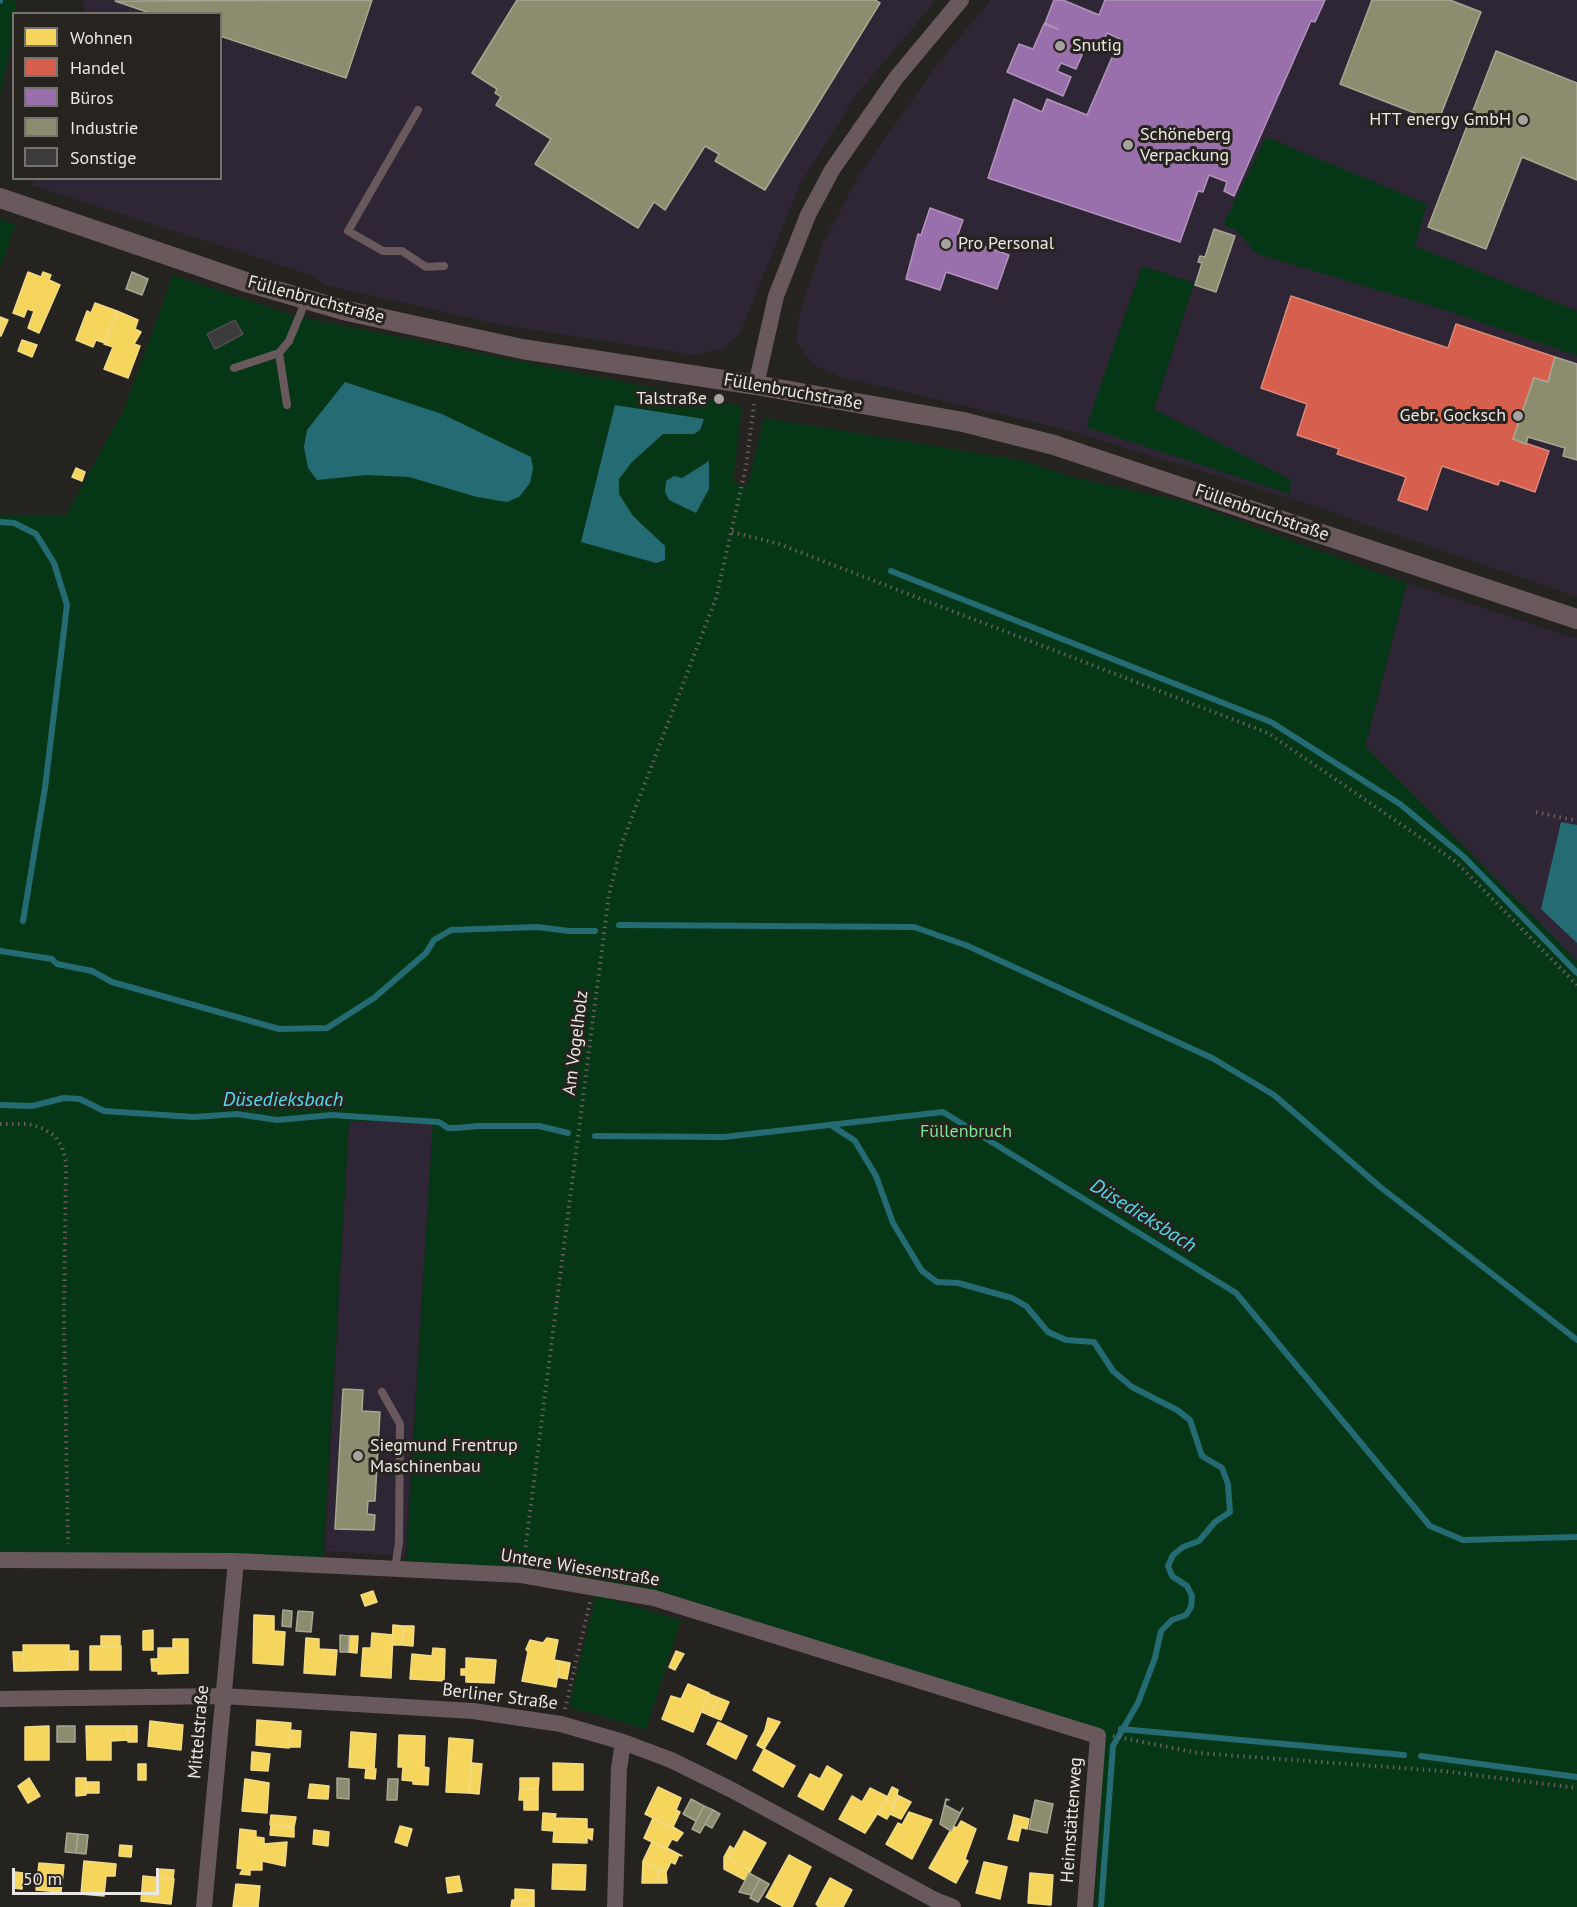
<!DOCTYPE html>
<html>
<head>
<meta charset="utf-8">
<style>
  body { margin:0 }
  #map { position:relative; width:1577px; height:1907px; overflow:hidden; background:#252320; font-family:"PT Sans",sans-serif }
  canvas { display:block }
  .legend { position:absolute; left:12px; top:12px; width:210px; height:168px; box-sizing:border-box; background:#27231e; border:2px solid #75716d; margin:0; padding:8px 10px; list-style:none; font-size:18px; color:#eae7e4 }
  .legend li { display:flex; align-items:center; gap:12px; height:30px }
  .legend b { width:30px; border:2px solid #75716d }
  .scale { position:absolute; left:12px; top:1868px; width:147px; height:27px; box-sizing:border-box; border:3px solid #eae7e4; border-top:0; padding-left:8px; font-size:18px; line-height:21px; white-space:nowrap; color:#eae7e4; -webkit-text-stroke:4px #27231e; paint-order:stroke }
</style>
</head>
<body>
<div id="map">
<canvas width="1577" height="1907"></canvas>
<ul class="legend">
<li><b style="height:16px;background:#f6d55c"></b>Wohnen</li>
<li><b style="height:16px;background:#d6604d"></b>Handel</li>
<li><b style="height:16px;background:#9970ab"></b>Büros</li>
<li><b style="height:16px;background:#8c8c6e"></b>Industrie</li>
<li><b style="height:16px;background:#3c3b3b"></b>Sonstige</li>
</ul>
<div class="scale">50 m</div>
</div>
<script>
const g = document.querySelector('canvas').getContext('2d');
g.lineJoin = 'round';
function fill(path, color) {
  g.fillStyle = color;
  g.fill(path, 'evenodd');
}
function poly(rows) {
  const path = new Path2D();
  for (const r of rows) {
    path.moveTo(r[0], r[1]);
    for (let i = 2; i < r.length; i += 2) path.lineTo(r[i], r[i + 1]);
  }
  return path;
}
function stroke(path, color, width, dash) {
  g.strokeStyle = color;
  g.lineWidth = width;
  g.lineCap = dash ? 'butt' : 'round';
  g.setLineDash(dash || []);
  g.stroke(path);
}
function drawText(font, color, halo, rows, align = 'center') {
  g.font = font + ' "PT Sans",sans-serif';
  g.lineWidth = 6;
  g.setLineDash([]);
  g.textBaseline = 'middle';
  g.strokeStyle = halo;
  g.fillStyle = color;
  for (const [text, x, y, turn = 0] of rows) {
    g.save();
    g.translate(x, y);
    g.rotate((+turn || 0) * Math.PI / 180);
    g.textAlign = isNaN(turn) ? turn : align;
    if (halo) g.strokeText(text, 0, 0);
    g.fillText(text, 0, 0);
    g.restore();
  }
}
const industrial = poly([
  [84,0,936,0,856,95,800,184,740,333,724,348,696,355,502,325,325,285,311,275,32,185,35,178,220,178,220,14,85,13],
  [991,0,1577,0,1577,597,1308,504,1064,429,838,376,812,364,796,340,800,312,823,244,859,175,940,61],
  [1143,266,1194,283,1154,409],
  [1407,583,1577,639,1577,961,1365,746],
  [349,1121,433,1121,405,1556,325,1551]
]);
const green = poly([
  [0,0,15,0,16,13,14,14,13,35,0,94],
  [1266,137,1427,204,1415,246,1577,311,1577,356,1455,313,1257,254,1236,230,1223,225],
  [0,220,16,224,0,267],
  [1142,266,1194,283,1154,409,1291,480,1289,494,1086,427],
  [173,275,295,316,742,406,733,483,747,488,764,418,1020,460,1071,477,1190,503,1407,583,1365,746,1577,961,1577,1907,1095,1907,1104,1735,655,1591,406,1565,433,1121,349,1121,323,1558,0,1555,0,515,66,515,125,407],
  [596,1595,681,1620,646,1729,569,1707]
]);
const water = poly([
  [345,382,442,414,531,457,533,468,530,483,519,497,507,502,477,497,409,477,367,475,317,480,308,468,304,447,307,430],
  [615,405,704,419,700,430,694,434,663,434,632,462,619,479,619,494,633,516,665,546,665,560,656,563,581,542],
  [709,461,709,489,696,513,669,500,665,492,666,481,674,476,682,478],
  [1561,822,1577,825,1577,943,1541,909]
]);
const homes = poly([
  [28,272,41,277,43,272,51,275,49,280,60,285,39,333,28,328,34,311,27,309,24,317,13,313,28,272],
  [95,303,117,311,105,343,96,340,93,347,76,340,87,311,91,313,95,303],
  [117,311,138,320,135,329,141,332,134,344,140,346,128,378,104,369,113,347,104,344,117,311],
  [0,317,8,320,1,336,0,336,0,317],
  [22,340,37,345,32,357,18,351,22,340],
  [76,468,85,472,82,481,72,477,76,468],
  [373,1591,377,1602,365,1606,361,1595,373,1591],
  [254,1615,274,1616,274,1631,285,1632,283,1665,253,1663,254,1615],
  [393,1625,403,1626,402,1645,392,1645,393,1625],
  [403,1626,414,1626,413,1646,402,1645,403,1626],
  [153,1630,153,1650,143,1650,143,1631,153,1630],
  [372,1633,393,1635,391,1678,361,1676,363,1648,371,1648,372,1633],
  [101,1636,120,1636,120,1646,101,1646,101,1636],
  [349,1636,358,1636,357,1653,348,1652,349,1636],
  [306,1638,319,1639,319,1649,337,1650,335,1675,304,1673,306,1638],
  [547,1638,558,1640,554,1660,560,1661,556,1687,522,1681,528,1652,526,1649,530,1640,543,1643,547,1638],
  [173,1639,188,1639,188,1648,173,1648,173,1639],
  [23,1645,69,1645,69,1670,24,1671,23,1645],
  [90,1646,121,1646,121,1670,90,1670,90,1646],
  [158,1648,188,1648,188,1673,158,1674,158,1671,152,1671,151,1659,158,1659,158,1648],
  [433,1648,445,1649,444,1681,410,1679,412,1654,432,1656,433,1648],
  [69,1651,78,1651,78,1670,69,1670,69,1651],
  [676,1651,684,1654,675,1670,669,1667,676,1651],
  [13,1652,23,1652,24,1671,14,1671,13,1652],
  [466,1658,496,1660,494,1683,466,1682,466,1675,461,1675,461,1669,466,1669,466,1658],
  [560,1661,570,1663,567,1679,557,1677,560,1661],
  [688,1684,709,1693,693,1732,662,1719,671,1696,681,1699,688,1684],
  [709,1694,719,1698,711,1716,702,1712,709,1694],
  [719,1698,729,1702,721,1720,711,1716,719,1698],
  [768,1718,780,1722,773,1734,765,1730,768,1718],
  [257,1720,291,1723,289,1748,256,1745,257,1720],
  [150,1721,183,1725,181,1750,148,1746,150,1721],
  [718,1722,747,1736,736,1759,707,1744,718,1722],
  [49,1726,49,1760,25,1760,25,1727,49,1726],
  [86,1726,128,1726,128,1740,111,1741,111,1760,87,1760,86,1726],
  [128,1726,137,1726,137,1742,128,1742,128,1726],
  [290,1730,301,1731,300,1747,289,1747,290,1730],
  [765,1730,773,1734,764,1749,757,1745,765,1730],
  [351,1732,376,1734,374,1769,349,1767,351,1732],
  [399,1735,425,1736,424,1767,429,1768,428,1785,413,1784,413,1781,402,1780,403,1767,398,1767,399,1735],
  [449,1738,473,1740,469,1793,446,1792,449,1738],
  [764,1749,795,1766,783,1787,753,1770,764,1749],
  [252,1752,270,1754,268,1771,251,1770,252,1752],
  [472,1763,482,1764,479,1794,469,1793,472,1763],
  [553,1763,583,1764,583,1790,553,1790,553,1763],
  [138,1764,146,1764,146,1780,138,1780,138,1764],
  [827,1766,842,1775,823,1810,798,1796,810,1774,820,1779,827,1766],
  [366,1768,376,1769,375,1779,365,1778,366,1768],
  [29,1778,40,1796,28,1803,18,1786,29,1778],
  [76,1778,86,1778,86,1795,76,1796,76,1778],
  [520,1778,539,1778,538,1789,520,1789,520,1778],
  [245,1779,269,1783,267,1813,242,1811,245,1779],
  [86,1782,99,1782,99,1793,86,1793,86,1782],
  [310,1784,329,1786,328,1799,308,1798,310,1784],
  [658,1787,681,1798,676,1810,680,1812,673,1827,683,1833,645,1814,658,1787],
  [892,1787,898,1790,895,1805,886,1800,892,1787],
  [870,1788,888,1797,865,1833,839,1819,852,1796,862,1802,870,1788],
  [520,1789,538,1789,538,1800,519,1800,520,1789],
  [897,1795,911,1802,901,1819,890,1814,897,1795],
  [524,1800,538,1800,538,1810,524,1810,524,1800],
  [886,1800,895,1805,887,1819,876,1813,879,1812,886,1800],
  [909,1812,932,1820,912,1859,886,1844,898,1823,902,1825,909,1812],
  [543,1813,556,1814,555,1818,587,1819,587,1829,593,1829,592,1840,587,1837,587,1843,553,1842,554,1831,542,1830,543,1813],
  [271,1815,296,1817,294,1827,270,1825,271,1815],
  [1014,1815,1029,1819,1027,1829,1012,1825,1014,1815],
  [653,1818,683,1833,677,1841,672,1839,667,1848,682,1856,644,1838,653,1818],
  [961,1821,976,1829,965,1859,968,1861,956,1883,929,1868,953,1826,957,1828,961,1821],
  [271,1825,294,1827,294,1837,270,1835,271,1825],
  [1012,1825,1021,1828,1018,1841,1008,1839,1012,1825],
  [400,1826,412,1829,407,1846,395,1842,400,1826],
  [240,1829,256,1831,256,1837,264,1838,264,1844,287,1842,285,1866,262,1861,262,1870,250,1870,250,1875,240,1874,243,1869,237,1868,240,1829],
  [314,1830,329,1832,328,1846,313,1844,314,1830],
  [744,1831,766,1843,751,1870,729,1858,744,1831],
  [644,1838,682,1856,679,1855,675,1864,671,1862,666,1872,659,1869,643,1861,652,1842,644,1838],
  [120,1845,132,1846,131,1857,119,1856,120,1845],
  [730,1846,734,1849,729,1858,751,1870,745,1880,724,1869,724,1857,730,1846],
  [789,1855,811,1867,792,1907,784,1907,766,1897,789,1855],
  [84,1861,116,1864,115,1876,106,1876,104,1896,81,1894,84,1861],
  [643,1861,659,1869,658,1883,642,1883,643,1861],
  [984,1862,1007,1867,1000,1899,976,1893,984,1862],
  [39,1863,64,1865,61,1892,36,1890,39,1863],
  [553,1864,586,1865,585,1890,552,1889,553,1864],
  [158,1869,174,1870,173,1879,157,1877,158,1869],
  [659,1869,666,1872,667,1883,658,1883,659,1869],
  [15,1872,23,1873,22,1889,13,1888,15,1872],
  [1030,1873,1053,1875,1051,1905,1028,1903,1030,1873],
  [143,1876,174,1879,171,1904,141,1901,143,1876],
  [459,1876,462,1891,448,1893,446,1878,459,1876],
  [830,1878,852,1890,843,1907,819,1907,816,1904,830,1878],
  [236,1884,260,1886,258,1907,233,1907,236,1884],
  [515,1889,534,1890,534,1900,515,1900,515,1889],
  [512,1900,534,1900,534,1907,511,1907,512,1900]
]);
const shops = poly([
  [1291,296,1448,348,1456,324,1555,357,1548,382,1534,378,1513,439,1549,451,1535,492,1500,480,1498,485,1442,466,1427,510,1398,500,1406,477,1337,454,1339,449,1297,435,1307,404,1261,388,1291,296]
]);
const offices = poly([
  [1054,0,1063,0,1099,15,1105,0,1325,0,1315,22,1311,21,1234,196,1224,191,1227,182,1209,175,1203,192,1198,191,1180,242,988,178,1014,99,1042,112,1047,99,1087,115,1120,39,1107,33,1100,49,1087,43,1076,69,1061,63,1057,71,1071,77,1063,96,1007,72,1019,44,1033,49,1044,24,1058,29,1045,23,1054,0],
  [930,208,963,220,957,237,1009,255,997,289,946,272,940,290,906,279,918,234,921,235,930,208]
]);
const industry = poly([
  [372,0,346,78,220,36,220,14,153,14,115,1,372,0],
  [517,0,875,0,880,3,765,190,715,161,719,154,705,146,665,210,654,202,638,228,535,164,551,139,496,105,501,97,495,93,497,89,472,73,517,0],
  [1372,0,1450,0,1481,12,1438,122,1340,84,1372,0],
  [1496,51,1577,83,1577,180,1522,157,1486,249,1428,227,1496,51],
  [1214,229,1235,236,1216,292,1195,285,1202,263,1198,262,1200,256,1205,257,1214,229],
  [132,272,148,279,142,295,126,289,132,272],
  [1555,357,1577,364,1577,460,1563,456,1565,448,1528,437,1526,444,1513,439,1534,378,1548,382,1555,357],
  [343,1389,363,1390,362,1411,380,1412,375,1501,368,1501,367,1514,375,1515,374,1530,335,1529,343,1389],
  [283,1610,292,1611,291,1627,282,1626,283,1610],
  [298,1611,313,1612,311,1632,296,1631,298,1611],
  [340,1635,349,1636,348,1652,340,1652,340,1635],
  [57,1726,75,1726,75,1742,57,1742,57,1726],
  [337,1778,349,1779,349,1799,337,1798,337,1778],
  [388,1779,398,1779,397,1800,387,1800,388,1779],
  [691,1799,704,1806,696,1821,683,1814,691,1799],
  [946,1799,949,1800,946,1800,945,1805,960,1813,963,1808,951,1831,940,1824,946,1799],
  [1035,1800,1053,1804,1047,1833,1029,1829,1035,1800],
  [704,1806,713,1810,700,1833,692,1829,704,1806],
  [713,1810,720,1814,712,1828,705,1824,713,1810],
  [67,1833,78,1834,76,1853,65,1852,67,1833],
  [78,1834,88,1835,86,1854,76,1853,78,1834],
  [749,1873,760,1879,751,1895,739,1892,749,1873],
  [760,1879,769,1884,758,1902,750,1898,760,1879]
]);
const stream = poly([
  [0,1,0,0],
  [0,522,14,523,36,534,54,563,67,605,45,788,23,921],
  [891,571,1271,722,1400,804,1464,857,1577,973],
  [619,925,914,927,968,946,1212,1058,1274,1095,1379,1186,1577,1340],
  [0,951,52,959,57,964,92,971,112,982,279,1029,327,1028,374,998,426,953,434,940,451,930,537,927,569,931,595,931],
  [0,1105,32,1106,64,1098,80,1099,104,1111,194,1117,237,1114,277,1120,332,1115,439,1122,448,1128,456,1128,478,1126,539,1126,568,1133],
  [831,1125,855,1141,876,1176,893,1223,922,1271,937,1282,958,1283,1012,1298,1026,1306,1048,1332,1066,1340,1094,1342,1113,1371,1132,1387,1177,1410,1190,1420,1202,1456,1222,1468,1228,1484,1230,1512,1215,1522,1199,1541,1183,1547,1173,1555,1168,1566,1172,1576,1187,1586,1192,1596,1191,1607,1186,1615,1172,1620,1161,1631,1155,1658,1138,1703,1113,1746,1101,1907],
  [595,1136,724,1137,943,1112,1236,1293,1430,1526,1463,1540,1577,1537],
  [1121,1729,1404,1755],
  [1421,1756,1577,1777]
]);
const building = poly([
  [235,320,243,334,215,349,207,334,235,320]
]);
const path = poly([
  [732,532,779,544,1268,733,1456,862,1577,985],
  [1536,812,1577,821],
  [0,1124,29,1124,44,1129,55,1136,62,1147,66,1162,64,1317,68,1544],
  [524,1559,609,894,622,843,716,598,746,467,754,404],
  [565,1709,590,1602],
  [1113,1736,1198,1753,1442,1771,1577,1788]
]);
const service = poly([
  [418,110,348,231,383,251,402,251,426,267,444,266],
  [234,368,279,353],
  [287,405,279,353,289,341,306,300],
  [382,1392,400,1424,399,1542,395,1569]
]);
const minor = poly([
  [756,385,776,296,808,215,832,170,896,78,961,0],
  [0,1560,236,1561,521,1575,654,1598,1098,1736,1085,1907],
  [0,1699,222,1696,473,1711,561,1724,623,1742,671,1760,730,1789,935,1900,953,1907],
  [204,1907,236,1561],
  [615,1907,619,1769,623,1742]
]);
const tertiary = poly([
  [0,198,246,282,343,310,522,349,756,385,963,422,1054,445,1577,619]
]);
const markers = [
  [1060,46,6,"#a5a29f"],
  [1523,120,6,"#a5a29f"],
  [1128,145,6,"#a5a29f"],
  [946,244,6,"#a5a29f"],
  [719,399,6,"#a5a29f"],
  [1518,416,6,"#a5a29f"],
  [358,1456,6,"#a5a29f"]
];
const poiNames = [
  ["Snutig",1072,46],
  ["HTT energy GmbH",1511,120,"right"],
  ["Schöneberg",1140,135],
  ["Verpackung",1140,156],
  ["Pro Personal",958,244],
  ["Talstraße",707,399,"right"],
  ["Gebr. Gocksch",1506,416,"right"],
  ["Siegmund Frentrup",370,1446],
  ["Maschinenbau",370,1467]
];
const streetNames = [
  ["Füllenbruchstraße",316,300,15],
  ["Füllenbruchstraße",793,392,10],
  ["Füllenbruchstraße",1262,513,19],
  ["Am Vogelholz",576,1043,-83],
  ["Untere Wiesenstraße",580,1568,9],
  ["Berliner Straße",500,1697,7],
  ["Mittelstraße",199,1732,-85],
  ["Heimstättenweg",1072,1820,-86]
];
const parkNames = [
  ["Füllenbruch",966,1132]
];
const waterNames = [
  ["Düsedieksbach",283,1100],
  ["Düsedieksbach",1143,1216,32]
];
fill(industrial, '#2e2634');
fill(green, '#053716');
fill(water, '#256b73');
fill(homes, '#f6d55c');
stroke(homes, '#f2da85', 1.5);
fill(shops, '#d6604d');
stroke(shops, '#dc887a', 1.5);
fill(offices, '#9970ab');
stroke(offices, '#b194bc', 1.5);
fill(industry, '#8c8c6e');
stroke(industry, '#a8a791', 1.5);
stroke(stream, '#256b73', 6);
fill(building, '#3c3b3b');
stroke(building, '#4f4d4e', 1.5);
stroke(path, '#685e5e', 4, [1.5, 4.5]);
stroke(service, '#6a595c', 8);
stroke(minor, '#6a595c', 16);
stroke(tertiary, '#6a595c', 20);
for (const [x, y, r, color] of markers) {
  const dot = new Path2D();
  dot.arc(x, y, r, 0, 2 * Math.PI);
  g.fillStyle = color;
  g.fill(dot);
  stroke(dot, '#27231e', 2);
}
drawText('18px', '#eae7e4', '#27231e', poiNames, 'left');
drawText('18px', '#eae7e4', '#27231e', streetNames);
drawText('18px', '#79e793', '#27231e', parkNames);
drawText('italic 20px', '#4cdff0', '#27231e', waterNames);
</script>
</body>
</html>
